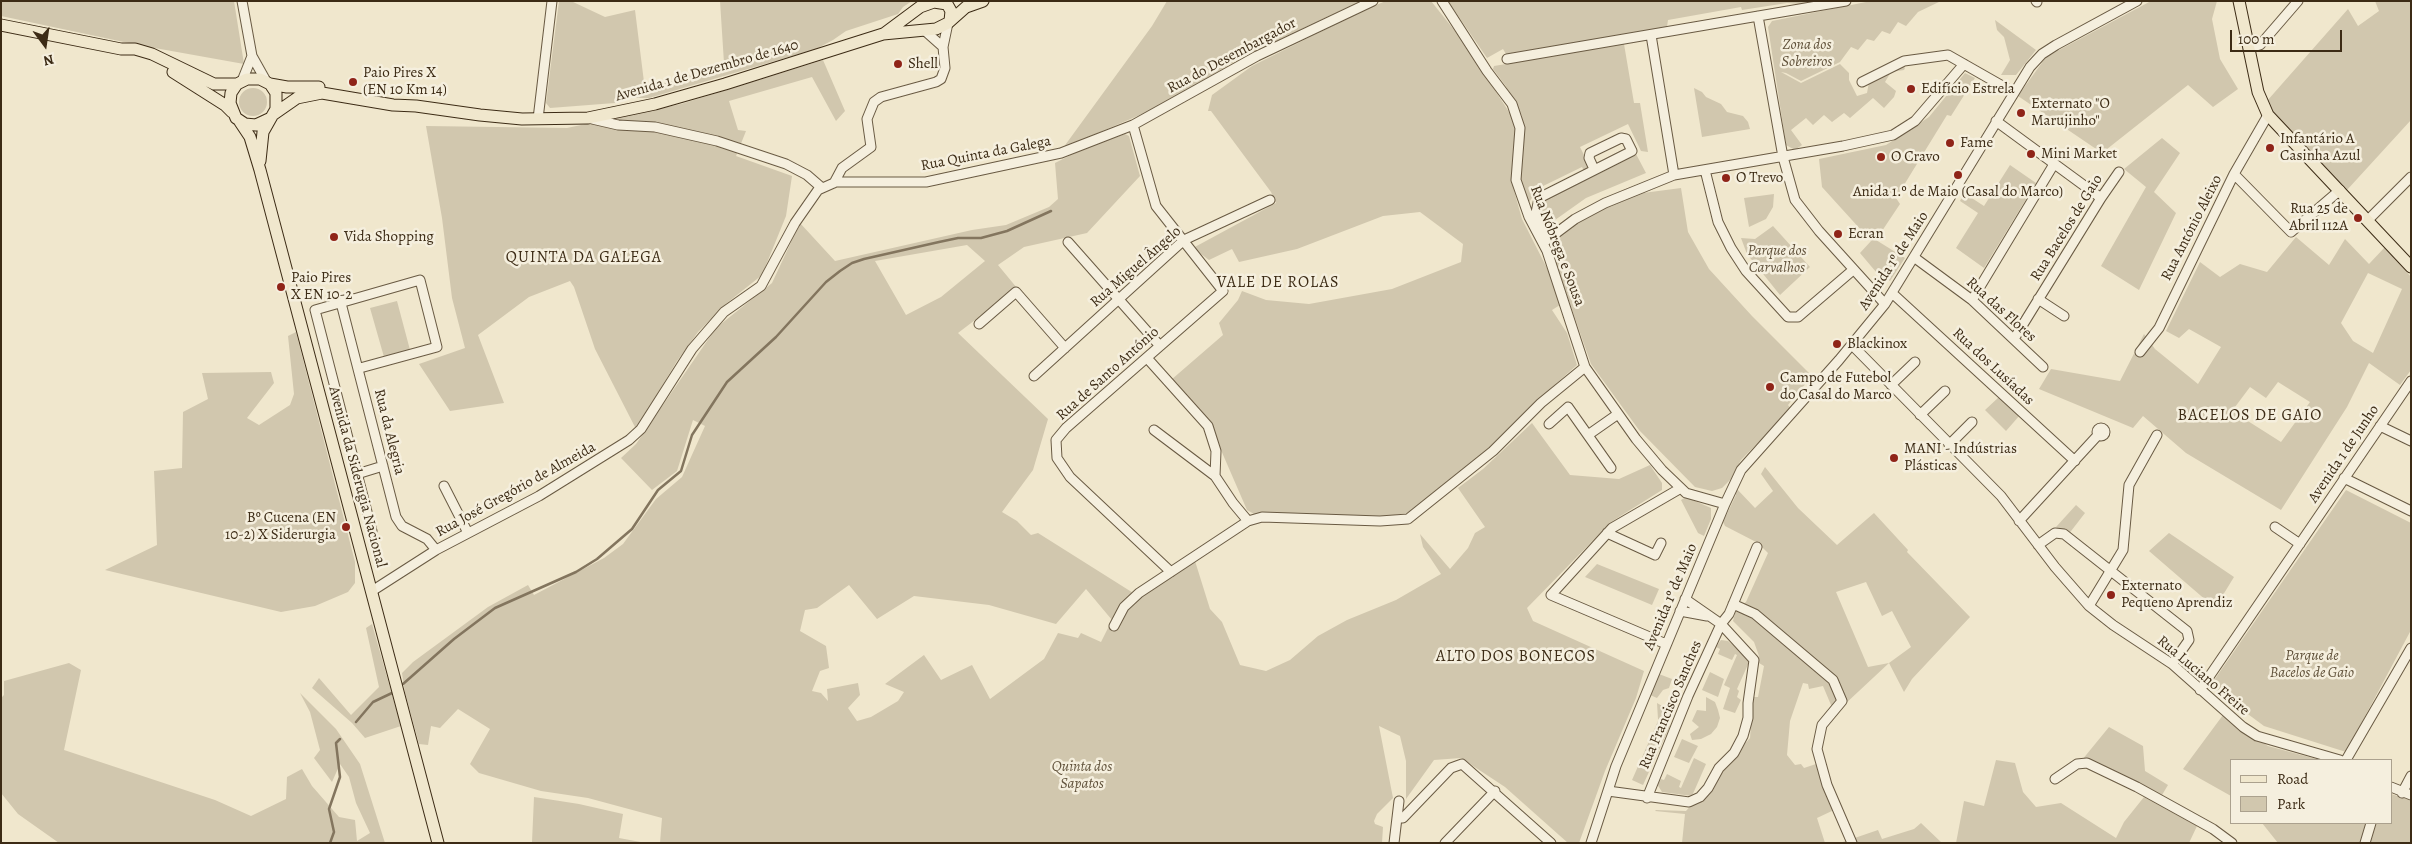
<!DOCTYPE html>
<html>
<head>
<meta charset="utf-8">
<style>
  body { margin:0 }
  #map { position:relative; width:2412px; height:844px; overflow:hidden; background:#f0e7cd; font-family:Alegreya,serif }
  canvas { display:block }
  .frame { position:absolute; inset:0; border:2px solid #3c2b15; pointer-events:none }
  .legend { position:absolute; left:2230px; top:759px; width:162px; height:65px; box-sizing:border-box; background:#f5efde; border:1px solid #aba18e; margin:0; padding:6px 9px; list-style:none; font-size:15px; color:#3c2b15 }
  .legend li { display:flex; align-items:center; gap:10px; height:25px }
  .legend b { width:25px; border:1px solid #aba18e }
  .north { position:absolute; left:20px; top:20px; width:50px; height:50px; -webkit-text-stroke:4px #f5efde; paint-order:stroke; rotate:166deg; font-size:14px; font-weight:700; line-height:20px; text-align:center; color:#3c2b15 }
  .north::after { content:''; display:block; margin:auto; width:18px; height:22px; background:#3c2b15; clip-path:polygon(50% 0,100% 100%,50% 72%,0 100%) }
  .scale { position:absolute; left:2230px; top:30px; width:112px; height:22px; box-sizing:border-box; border:2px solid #3c2b15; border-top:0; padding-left:6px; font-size:15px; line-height:18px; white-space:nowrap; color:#3c2b15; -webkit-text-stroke:4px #f5efde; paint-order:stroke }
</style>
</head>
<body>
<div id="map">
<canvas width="2412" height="844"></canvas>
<div class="frame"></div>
<ul class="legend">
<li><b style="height:6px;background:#f0e7cd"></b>Road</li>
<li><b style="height:14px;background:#d1c7ae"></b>Park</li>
</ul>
<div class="north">N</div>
<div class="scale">100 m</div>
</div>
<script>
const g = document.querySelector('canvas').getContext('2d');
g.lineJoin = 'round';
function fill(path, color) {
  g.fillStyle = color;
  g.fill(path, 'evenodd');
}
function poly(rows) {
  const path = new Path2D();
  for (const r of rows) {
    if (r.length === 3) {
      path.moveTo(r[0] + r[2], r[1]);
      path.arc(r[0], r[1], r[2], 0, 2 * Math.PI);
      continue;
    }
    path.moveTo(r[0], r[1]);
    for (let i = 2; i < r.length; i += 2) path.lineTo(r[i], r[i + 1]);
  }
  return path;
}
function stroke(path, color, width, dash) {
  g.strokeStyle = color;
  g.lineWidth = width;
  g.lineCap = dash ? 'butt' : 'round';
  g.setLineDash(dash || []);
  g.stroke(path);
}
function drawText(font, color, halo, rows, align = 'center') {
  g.font = font + ' Alegreya,serif';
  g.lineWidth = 5;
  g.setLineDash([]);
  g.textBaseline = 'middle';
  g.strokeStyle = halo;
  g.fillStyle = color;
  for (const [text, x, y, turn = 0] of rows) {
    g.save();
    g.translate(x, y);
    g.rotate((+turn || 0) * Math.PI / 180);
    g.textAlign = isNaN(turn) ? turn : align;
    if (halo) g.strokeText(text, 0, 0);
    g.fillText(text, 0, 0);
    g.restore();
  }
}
const green = poly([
  [1,1,234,1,244,64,138,45,1,16],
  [559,1,571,1,605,17,635,10,645,90,724,63,720,1,912,1,903,7,898,14,846,31,833,40,816,49,649,98,636,98,629,93,624,93,621,94,621,102,615,103,550,108,546,103],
  [1167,1,1361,1,1240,58,1163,105,1063,148,1152,26],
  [1386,1,1431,1,1463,41,1511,115,1516,129,1513,187,1522,219,1551,276,1560,305,1552,310,1567,333,1577,365,1532,405,1487,451,1412,512,1389,516,1254,514,1247,510,1211,427,1171,380,1223,335,1219,323,1238,300,1242,291,1266,300,1309,304,1392,289,1461,262,1463,244,1420,212,1383,216,1297,249,1239,262,1232,249,1209,260,1193,248,1276,203,1271,192,1211,111,1208,111,1212,95,1252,66,1366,9],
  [1448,1,1817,1,1800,4,1787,3,1742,10,1741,7,1668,20,1667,27,1506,54,1503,49,1487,58],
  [1871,1,1941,1,1918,12,1906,26,1898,22,1890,34,1882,31,1874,41,1867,39,1858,50,1851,47,1840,62,1801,81,1786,73,1781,72,1801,83,1840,64,1849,73,1849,80,1857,96,1867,93,1869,82,1901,64,1905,68,1904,70,1891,72,1885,82,1896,91,1894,97,1884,108,1873,98,1850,118,1844,113,1832,122,1824,115,1813,125,1806,118,1791,130,1802,145,1795,150,1786,145,1768,27,1772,21],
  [2151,1,2217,1,2212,19,2220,59,2238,89,2213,107,2188,85,2102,153,2018,96,2046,57],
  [2375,1,2411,1,2411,120,2347,190,2271,112,2267,101,2348,9,2358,26,2379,11],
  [1995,20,2036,50,2016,75,2001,75,2010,60,2004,37,1997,30],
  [1624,44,1634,103,1640,103,1648,152,1641,151,1628,124,1580,147,1589,165,1586,169,1584,171,1582,167,1539,188,1540,193,1533,196,1528,204,1519,178,1523,133,1522,116,1505,85,1493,69,1494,66],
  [823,60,845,111,836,121,812,77,729,101,738,130,746,131,736,156,792,176,786,216,762,275,727,303,698,332,677,361,636,429,595,349,574,287,570,281,529,297,478,335,504,403,450,411,419,364,465,348,452,298,442,218,426,126,567,128,681,104],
  [1965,73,1975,78,1951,116,1947,115,1896,198,1900,204,1876,240,1905,258,1890,281,1876,272,1860,253,1871,241,1822,187,1819,159,1886,145,1929,117],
  [1694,88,1702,92,1706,97,1721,104,1727,112,1743,116,1748,122,1750,129,1702,137],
  [253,102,14],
  [1125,134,1129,136,1140,176,1087,233,1024,247,998,265,1017,288,958,333,1048,419,1033,470,1002,512,1017,521,1031,535,1038,533,1138,596,1195,561,1210,609,1222,622,1240,665,1266,671,1290,660,1318,636,1347,620,1396,600,1441,574,1423,547,1420,534,1450,569,1468,548,1475,533,1485,527,1458,488,1483,469,1532,423,1570,475,1619,479,1650,465,1662,483,1662,490,1611,522,1527,608,1533,621,1644,671,1636,698,1605,771,1579,843,1568,843,1505,787,1461,758,1434,760,1406,799,1406,761,1400,736,1379,726,1393,798,1377,814,1374,821,1375,824,1383,827,1382,843,660,843,662,818,588,798,541,791,479,773,470,764,490,729,458,709,440,728,431,726,428,745,419,744,405,693,402,673,413,662,488,607,528,585,534,595,604,558,623,544,656,499,682,477,705,426,693,420,677,471,652,490,621,458,636,444,716,328,772,283,800,223,835,261,972,230,1006,225,1049,207,1058,199,1055,163,1083,149],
  [967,245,985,261,941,297,906,315,875,261],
  [849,585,877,619,914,596,989,605,1056,624,1086,589,1112,620,1101,642,1081,633,1078,638,1058,633,1044,659,990,699,972,665,941,680,924,655,885,684,904,692,898,701,871,717,857,721,848,708,860,695,858,683,827,689,828,701,821,693,812,691,820,671,829,668,826,646,800,631,805,610,817,608],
  [2162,138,2180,153,2154,192,2176,213,2139,290,2101,266,2146,187,2124,169],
  [1636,154,1646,173,1586,198,1555,220,1557,225,1549,224,1545,219,1540,205,1543,200],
  [2010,165,2036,183,1984,268,1956,248,1978,213,1960,201,1964,193,1984,206],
  [1681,188,1688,232,1709,269,1752,316,1812,376,1788,405,1791,409,1741,460,1731,479,1722,488,1712,491,1695,487,1639,430,1591,364,1551,250,1555,241,1581,221,1615,203,1643,193],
  [1774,194,1773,207,1766,219,1749,227,1744,198],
  [1773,226,1810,267,1780,295,1747,254,1741,238,1755,239],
  [2296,237,2329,265,2345,239,2369,264,2385,247,2411,277,2411,370,2400,385,2369,363,2347,407,2281,510,2186,453,2143,416,2133,428,2039,389,2051,369,2120,381,2144,334,2155,349,2198,384,2221,347,2189,329,2179,338,2166,331,2200,262,2220,277,2240,264,2267,272],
  [2368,273,2402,289,2373,353,2353,341,2341,323],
  [2278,382,2310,402,2281,442,2232,411,2250,387,2266,398],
  [397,301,410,350,384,357,370,308],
  [296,332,355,562,355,583,348,592,315,606,281,612,105,570,157,545,154,471,182,468,183,412,208,399,202,373,271,372,274,383,247,418,259,425,290,405,294,394,288,336],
  [1999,397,2020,415,2006,431,1985,410],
  [1765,467,1798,508,1837,545,1874,513,1908,550,1907,552,1970,617,1912,679,1904,692,1889,663,1844,705,1831,705,1823,686,1809,689,1808,684,1803,683,1790,721,1787,755,1795,765,1801,764,1804,768,1816,764,1834,810,1817,818,1825,843,1682,843,1685,814,1655,811,1656,810,1686,811,1750,738,1753,697,1758,697,1764,666,1759,663,1759,656,1754,642,1733,621,1736,610,1746,602,1768,553,1758,543,1725,526,1723,522,1736,495,1733,492,1736,488,1755,508,1773,491,1761,474],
  [1866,582,1882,616,1892,611,1911,647,1889,663,1868,667,1836,592],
  [2346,490,2411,523,2411,630,2346,752,2264,726,2210,686],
  [1686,497,1711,508,1711,519,1704,536,1698,533,1681,500],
  [2076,505,2085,513,2068,535,2056,527],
  [2169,533,2234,577,2215,608,2149,551],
  [1597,564,1659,589,1652,605,1585,577],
  [372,624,401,726,365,738,352,723,312,688,319,678,351,715,379,687,366,628],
  [1721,640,1728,641,1750,660,1737,689,1739,691,1737,697,1741,700,1735,713,1723,709,1730,688,1724,685,1737,655,1735,654,1732,660,1718,654,1720,649,1716,647],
  [69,663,81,670,64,750,215,800,251,816,286,799,287,777,302,769,312,786,339,817,355,820,357,841,370,833,356,803,349,777,340,764,332,782,314,758,320,750,310,712,300,693,336,729,360,764,385,843,59,843,18,814,1,793,1,698,4,695,4,681],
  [1710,672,1724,679,1718,697,1702,690],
  [1659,674,1672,679,1669,688,1663,690,1657,698,1650,695],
  [1706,697,1715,702,1718,710,1720,718,1717,727,1711,734,1701,739,1692,740,1690,734,1699,727,1692,721,1697,710,1706,711],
  [1657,703,1669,710,1664,723,1670,726,1643,785,1632,780,1658,721,1661,721,1658,719],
  [2223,715,2234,724,2268,746,2320,760,2231,760,2231,796,2183,769],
  [2109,727,2143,746,2145,771,2168,785,2162,795,2082,760],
  [1682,739,1698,746,1689,763,1674,757],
  [1694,758,1706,764,1692,796,1662,792,1657,784,1661,779,1664,780,1667,774,1681,781,1679,787,1681,788],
  [1996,760,2015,763,2023,792,2036,807,2061,803,2116,838,2124,822,2144,797,2197,826,2189,843,1956,843,1964,801,1984,806],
  [2391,794,2411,800,2411,843,2368,843,2373,826,2377,823,2391,823],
  [534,797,579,804,623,814,619,838,646,843,529,843,532,842],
  [1921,823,1942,843,1840,843,1878,830,1882,839,1914,829],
  [2262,823,2367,823,2361,843,2278,843]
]);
const stream = poly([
  [403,684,454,639,495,608,576,572,597,559,632,529,658,490,681,471,692,435,727,382,776,337,826,282,840,271,852,263,864,259,939,242,958,238,981,238,1007,231,1051,211],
  [356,722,373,702,392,693],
  [330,843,334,832,329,809,340,777,336,743,340,739]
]);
const minor = poly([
  [242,1,252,56,266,81],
  [1442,1,1487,71,1512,104,1520,128,1516,180,1529,217,1547,251,1585,367,1636,439,1662,470,1686,493,1725,504],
  [2036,1,2037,2],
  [1758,16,1783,157,1795,200,1819,231,1885,304],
  [925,31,943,47],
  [1651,35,1674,175],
  [2249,48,2260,45,2298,1],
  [1507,59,1846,1],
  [242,81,252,56],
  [1862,82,1904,61,1948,55,2013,92],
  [538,119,552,1],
  [592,119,618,125,655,127,717,141,786,164,807,175,822,188],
  [1996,121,2101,198],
  [1133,125,1156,206,1223,291,1066,428,1056,440,1057,458,1070,477,1171,572],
  [1705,170,1718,222,1731,248,1746,271,1788,317,1798,317,1853,270],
  [2234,174,2291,232,2340,190],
  [834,183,842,168,871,147,867,119,874,102,881,97,936,82,941,79,945,68,943,47,948,23],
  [2368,220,2411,177],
  [1549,238,1536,213,1539,198,1632,151,1626,139,1621,138,1590,153,1589,158,1594,169],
  [1068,242,1160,346],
  [1543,243,1575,219,1605,203,1674,175,1843,146,1893,135,1915,121,1964,64],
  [1915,258,1972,300,2043,367],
  [1892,293,2075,461],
  [2038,299,2064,316],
  [1972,300,2054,164],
  [341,303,396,517,402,526,427,539,436,550],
  [979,324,1016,292,1065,348],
  [2014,339,2101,198,2119,172],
  [1852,345,2001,496,2055,567,2089,606,2113,625,2172,664,2243,727,2257,736,2340,760],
  [2140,352,2159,328,2234,174,2268,115],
  [1147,358,1208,426,1216,451,1215,476,1233,503,1248,521],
  [360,368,437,347,420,280,315,310,372,531],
  [1034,376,1184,240,1270,200],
  [1891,385,1915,362],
  [1920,415,1945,391],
  [1549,424,1568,407,1611,468],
  [2380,426,2411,441],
  [2101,432,4],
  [1154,430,1215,476],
  [1588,435,1618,414],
  [1949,445,1972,422],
  [357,474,383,466],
  [2344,478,2411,511],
  [444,486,468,533],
  [2019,521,2098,435],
  [2275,527,2300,544],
  [1607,533,1655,555,1661,543],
  [2038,545,2055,533,2064,534,2187,631,2189,640,2172,664],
  [372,591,436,550,539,496,629,440,641,429,692,349,724,312,761,286,795,223,818,190,836,182,926,182,1061,153,1133,125,1257,56,1373,1],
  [1733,604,1755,614,1833,680,1842,701,1822,725,1817,749,1827,785,1852,843],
  [2089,606,2123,550,2129,485,2157,435],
  [1680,611,1707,616],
  [1114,626,1124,607,1139,593,1248,521,1262,517,1380,521,1408,519,1493,451,1541,403,1585,367],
  [1666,644,1551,595,1612,528,1681,488],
  [2200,690,2411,381],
  [2346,760,2411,648],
  [2055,779,2077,764,2087,763,2137,787,2213,829,2232,843],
  [2391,787,2411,795],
  [1608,791,1689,802,1700,797,1708,788,1719,768,1734,753,1743,736,1748,718,1748,703,1754,660,1721,624,1685,599],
  [2402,793,2411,776],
  [1647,798,1688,696,1721,624,1729,614,1757,547],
  [1397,818,1403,818,1451,768,1462,764,1551,843],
  [1394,843,1399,801],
  [1445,843,1495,791],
  [1591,843,1616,766,1725,504,1741,470,1839,360,1885,304,2030,67,2042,54,2056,45,2137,1],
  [2365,843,2371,823]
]);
const major = poly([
  [2239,1,2258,92,2268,115,2411,267],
  [1,25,121,49,135,49,152,54,214,84,237,84],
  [885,33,920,7,934,2,947,4,951,11,950,21],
  [173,72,225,105,232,112],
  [270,84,287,87,319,87],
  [274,114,297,98,322,93,393,105,416,106,480,115,522,119,588,118,655,104,725,84,883,34,936,29,948,23,966,7,983,1],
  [240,122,250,137,260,170,438,843],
  [260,161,263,132,276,109,276,93,270,84,260,79,247,79,237,84,231,93,230,103,236,118,245,124,256,125,271,118]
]);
const markers = [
  [898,64,5,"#8f2418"],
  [353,82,5,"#8f2418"],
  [1911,89,5,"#8f2418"],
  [2021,113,5,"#8f2418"],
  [1950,143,5,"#8f2418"],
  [2270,148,5,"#8f2418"],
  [2031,154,5,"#8f2418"],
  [1881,157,5,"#8f2418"],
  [1958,175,5,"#8f2418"],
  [1726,178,5,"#8f2418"],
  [2358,218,5,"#8f2418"],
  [1838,234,5,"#8f2418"],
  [334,237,5,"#8f2418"],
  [281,287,5,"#8f2418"],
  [1837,344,5,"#8f2418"],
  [1770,387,5,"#8f2418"],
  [1894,458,5,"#8f2418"],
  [346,527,5,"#8f2418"],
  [2111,595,5,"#8f2418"]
];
const parkNames = [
  ["Zona dos",1807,45],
  ["Sobreiros",1807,62],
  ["Parque dos",1777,251],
  ["Carvalhos",1777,268],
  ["Parque de",2312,656],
  ["Bacelos de Gaio",2312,673],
  ["Quinta dos",1082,767],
  ["Sapatos",1082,784]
];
const streetNames = [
  ["Rua do Desembargador",1232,56,-28],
  ["Avenida 1 de Dezembro de 1640",707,71,-16],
  ["Rua Quinta da Galega",986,154,-11],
  ["Rua Bacelos de Gaio",2067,228,-58],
  ["Rua António Aleixo",2192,228,-63],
  ["Rua Nóbrega e Sousa",1557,246,69],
  ["Avenida 1º de Maio",1894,261,-57],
  ["Rua Miguel Ângelo",1136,267,-41],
  ["Rua das Flores",2001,310,42],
  ["Rua dos Lusíadas",1993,367,43],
  ["Rua de Santo António",1108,374,-42],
  ["Rua da Alegria",389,432,76],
  ["Avenida 1 de Junho",2344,454,-56],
  ["Avenida da Siderugia Nacional",357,477,75],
  ["Rua José Gregório de Almeida",516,490,-29],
  ["Avenida 1º de Maio",1671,597,-67],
  ["Rua Luciano Freire",2203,676,40],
  ["Rua Francisco Sanches",1671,705,-67]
];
const poiNames = [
  ["Shell",908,64],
  ["Paio Pires X",363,73],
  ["(EN 10 Km 14)",363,90],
  ["Edifício Estrela",1921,89],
  ["Externato \"O",2031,104],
  ["Marujinho\"",2031,121],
  ["Infantário A",2280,139],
  ["Casinha Azul",2280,156],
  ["Fame",1960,143],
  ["Mini Market",2041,154],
  ["O Cravo",1891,157],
  ["O Trevo",1736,178],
  ["Anida 1.º de Maio (Casal do Marco)",1958,192,"center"],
  ["Rua 25 de",2348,209,"right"],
  ["Abril 112A",2348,226,"right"],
  ["Ecran",1848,234],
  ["Vida Shopping",344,237],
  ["Paio Pires",291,278],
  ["X EN 10-2",291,295],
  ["Blackinox",1847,344],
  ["Campo de Futebol",1780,378],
  ["do Casal do Marco",1780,395],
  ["MANI - Indústrias",1904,449],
  ["Plásticas",1904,466],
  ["Bº Cucena (EN",336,518,"right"],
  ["10-2) X Siderurgia",336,535,"right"],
  ["Externato",2121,586],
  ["Pequeno Aprendiz",2121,603]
];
const neighbourhoodNames = [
  ["QUINTA DA GALEGA",584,258],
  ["VALE DE ROLAS",1278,283],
  ["BACELOS DE GAIO",2250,416],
  ["ALTO DOS BONECOS",1516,657]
];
fill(green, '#d1c7ae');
stroke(stream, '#83755e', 2.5);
stroke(minor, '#695a43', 11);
stroke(major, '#3c2b15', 13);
stroke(minor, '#f5efde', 9);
stroke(major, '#f0e7cd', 11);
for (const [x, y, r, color] of markers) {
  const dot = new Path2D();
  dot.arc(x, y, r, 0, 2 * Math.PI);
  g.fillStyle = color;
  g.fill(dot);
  stroke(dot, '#f5efde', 2);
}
drawText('italic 15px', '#61523b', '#f5efde', parkNames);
drawText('15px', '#3c2b15', '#f5efde', streetNames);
drawText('15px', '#3c2b15', '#f5efde', poiNames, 'left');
g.letterSpacing = '1px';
drawText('16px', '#3c2b15', '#f5efde', neighbourhoodNames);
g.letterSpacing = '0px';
</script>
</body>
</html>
